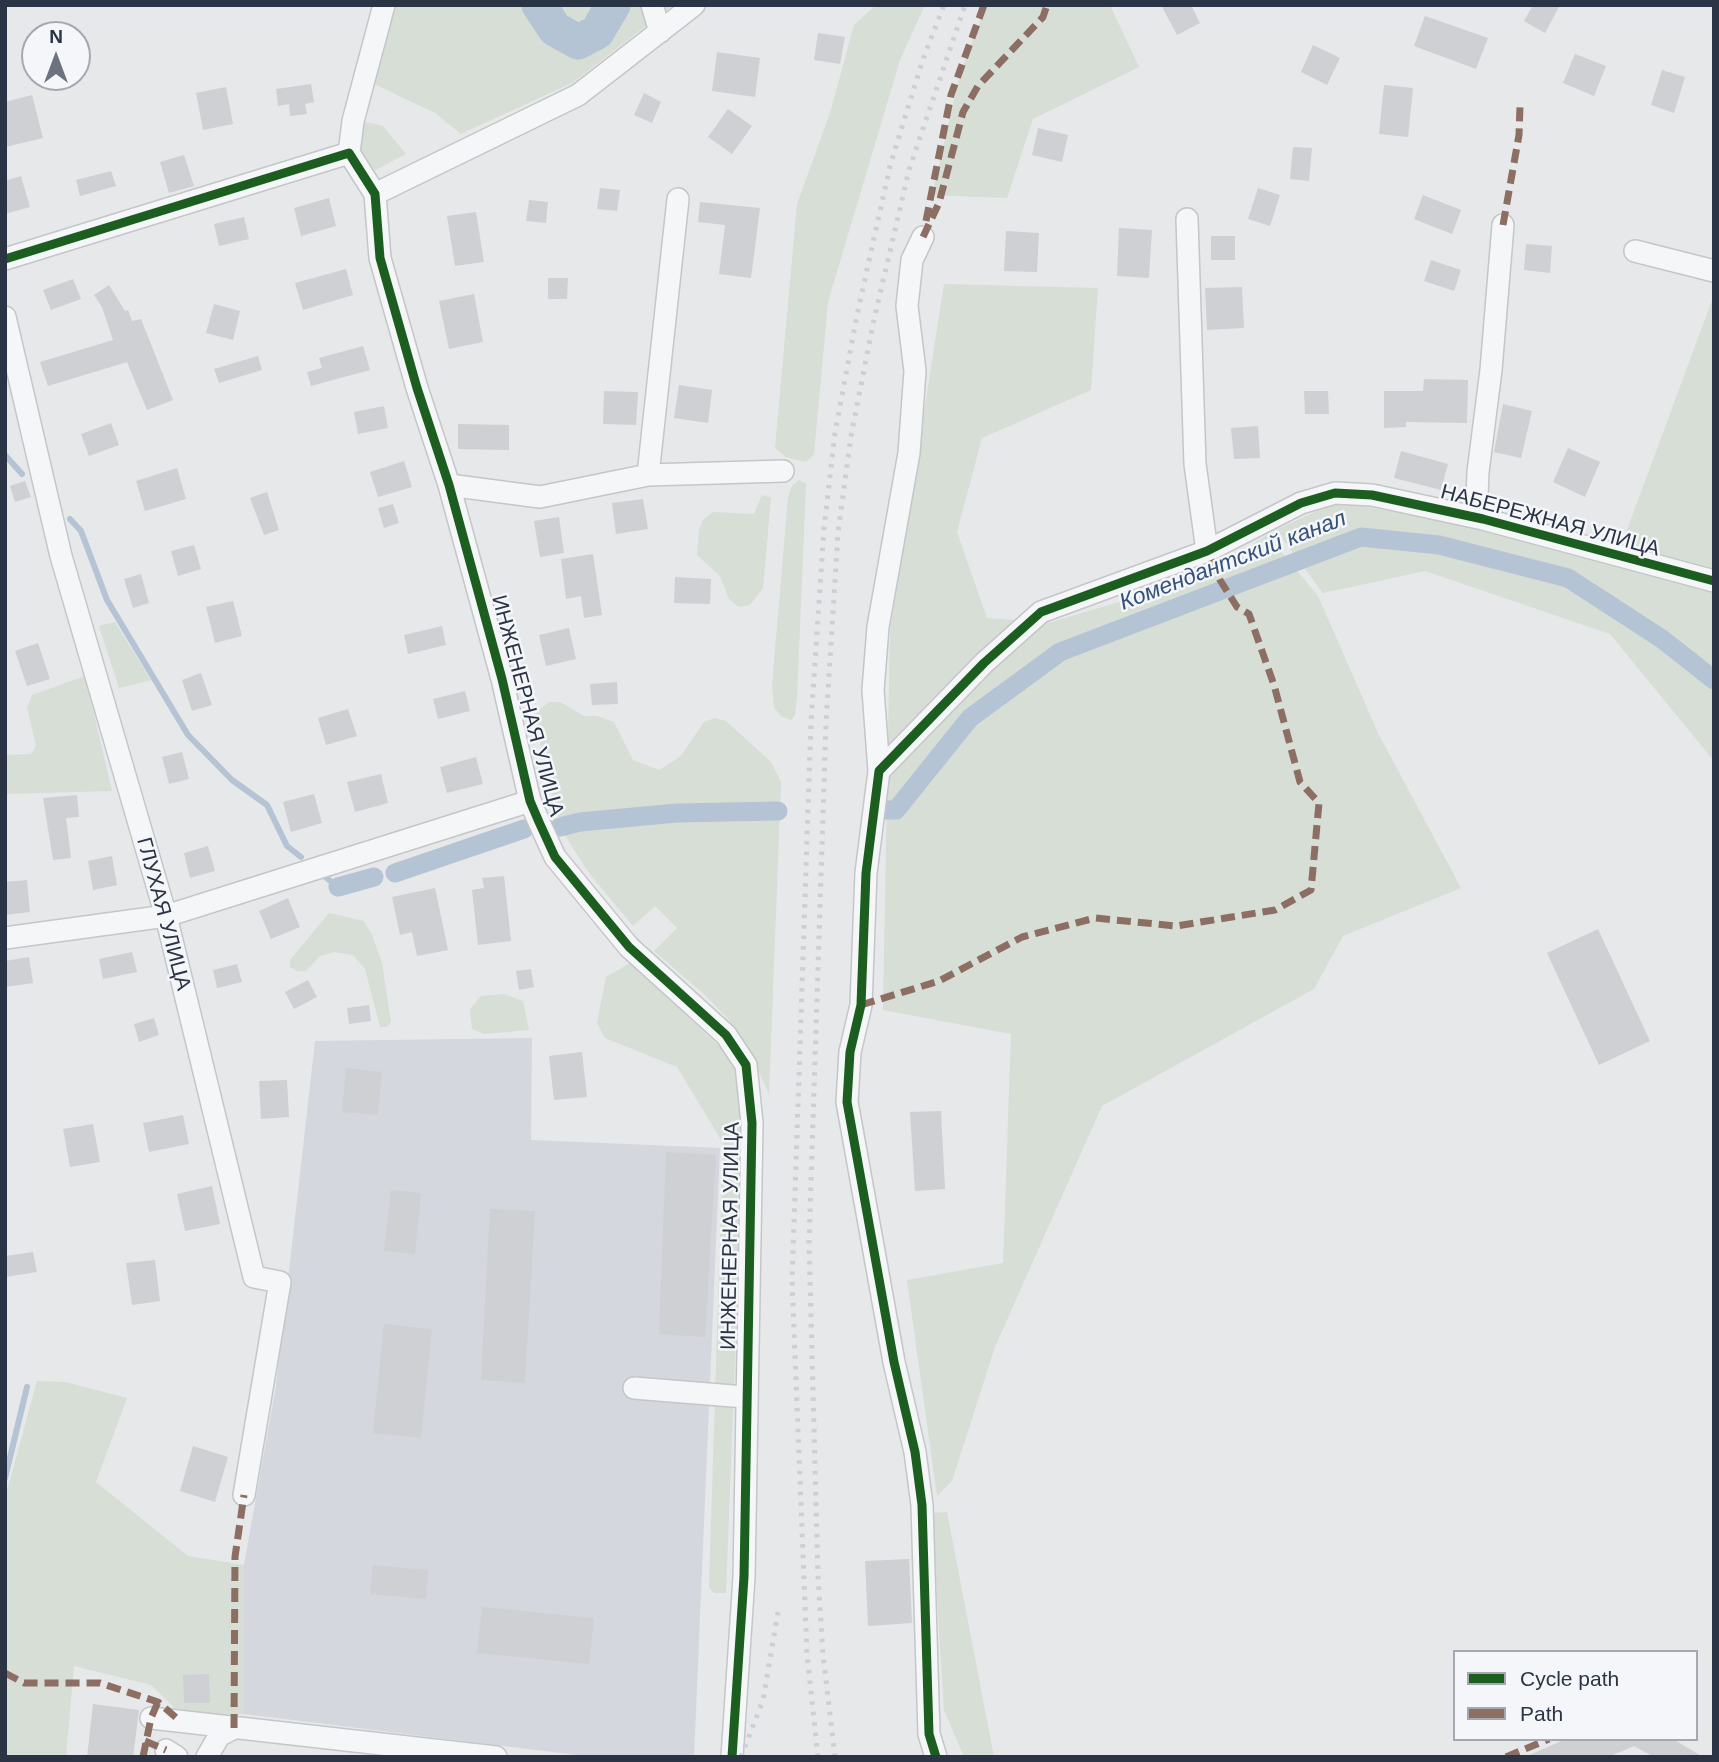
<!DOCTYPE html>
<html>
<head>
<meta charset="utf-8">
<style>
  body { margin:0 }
  #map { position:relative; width:1719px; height:1762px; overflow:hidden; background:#e6e8ea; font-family:Helvetica,sans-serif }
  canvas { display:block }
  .frame { position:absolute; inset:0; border:7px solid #2b3445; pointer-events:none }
  .legend { position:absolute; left:1453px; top:1650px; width:245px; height:91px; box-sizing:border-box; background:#f4f6f9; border:2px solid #a4a8b1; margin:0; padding:9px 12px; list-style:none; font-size:21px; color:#2b3445 }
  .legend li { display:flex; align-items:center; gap:14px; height:35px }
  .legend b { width:35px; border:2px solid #a4a8b1 }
  .north { position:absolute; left:21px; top:21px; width:70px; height:70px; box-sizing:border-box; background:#f4f6f9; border:2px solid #a4a8b1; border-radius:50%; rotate:0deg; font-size:19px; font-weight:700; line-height:28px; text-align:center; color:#2b3445 }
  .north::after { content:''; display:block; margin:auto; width:24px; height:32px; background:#6c737f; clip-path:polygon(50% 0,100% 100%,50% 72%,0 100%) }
</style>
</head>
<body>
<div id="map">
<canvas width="1719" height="1762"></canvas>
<div class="frame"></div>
<ul class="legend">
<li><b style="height:9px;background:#1b5e20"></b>Cycle path</li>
<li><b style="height:9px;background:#8d6e63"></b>Path</li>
</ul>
<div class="north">N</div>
</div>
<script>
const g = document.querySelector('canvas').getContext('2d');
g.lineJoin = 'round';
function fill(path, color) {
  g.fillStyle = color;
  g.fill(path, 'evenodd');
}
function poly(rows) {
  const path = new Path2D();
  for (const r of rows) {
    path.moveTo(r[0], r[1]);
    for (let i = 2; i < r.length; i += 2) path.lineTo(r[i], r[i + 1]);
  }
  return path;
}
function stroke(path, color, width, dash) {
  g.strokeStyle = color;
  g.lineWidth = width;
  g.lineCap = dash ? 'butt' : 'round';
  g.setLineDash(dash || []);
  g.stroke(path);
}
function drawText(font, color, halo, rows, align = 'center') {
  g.font = font + ' Helvetica,sans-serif';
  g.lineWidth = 5;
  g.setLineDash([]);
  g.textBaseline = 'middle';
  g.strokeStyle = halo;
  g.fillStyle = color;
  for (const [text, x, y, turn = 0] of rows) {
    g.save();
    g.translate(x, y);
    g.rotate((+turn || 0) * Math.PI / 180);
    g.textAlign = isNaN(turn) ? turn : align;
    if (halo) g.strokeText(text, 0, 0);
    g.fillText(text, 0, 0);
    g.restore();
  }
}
const built = poly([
  [532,1038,531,1140,720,1148,694,1757,593,1757,244,1714,244,1565,276,1386,315,1041]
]);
const green = poly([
  [395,5,528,5,552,33,576,47,599,36,624,15,628,5,673,5,572,83,461,134,435,113,372,83],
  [548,5,598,5,582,20,570,25,555,21],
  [876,5,925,5,900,60,828,302,814,454,806,462,786,457,775,448,797,204,830,113,854,25],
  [986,5,1110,5,1139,67,1033,119,1007,198,932,195,960,74],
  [361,121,383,126,406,154,375,170,362,153,357,137],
  [944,284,1098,288,1091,390,982,438,957,532,987,618,1048,623,1170,587,1225,562,1267,535,1318,596,1378,733,1461,888,1343,936,1314,989,1102,1106,995,1347,952,1481,937,1496,907,1280,1003,1263,1011,1034,883,1010,890,631],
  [1714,295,1714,570,1621,546],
  [799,480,806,484,797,697,795,715,791,720,782,717,774,708,772,686,788,497,792,486],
  [762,495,771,498,763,588,750,605,739,607,729,599,720,576,697,555,699,530,703,520,713,512,754,514],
  [1336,502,1482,527,1714,589,1714,761,1610,634,1425,571,1323,593,1276,530],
  [115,622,151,680,119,688,99,626],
  [85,676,112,791,5,794,5,755,31,754,36,746,27,707,32,695],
  [549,702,560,702,584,716,597,716,614,722,633,760,659,770,680,757,704,722,715,718,726,721,771,762,781,782,769,1094,749,1051,729,1020,705,995,654,951,677,928,655,906,633,926,589,873,566,837,554,806,534,714],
  [329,913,364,921,372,935,382,963,391,1022,387,1027,380,1027,365,969,353,955,335,952,320,956,306,971,296,971,290,967,290,960],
  [630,963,721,1048,739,1071,744,1123,726,1593,714,1593,709,1587,723,1143,677,1067,605,1038,597,1023,606,977],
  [504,994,523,1001,529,1030,484,1034,472,1029,470,1009,481,996],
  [37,1381,65,1382,127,1398,96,1482,188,1556,244,1565,244,1714,182,1715,151,1685,74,1666,66,1757,5,1757,5,1498],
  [947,1512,994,1757,964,1757,944,1710,932,1513]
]);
const stream = poly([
  [5,455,22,474],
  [70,519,81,531,107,600,188,735,232,780,267,805,287,846,301,857],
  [324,876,338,887],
  [5,1478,27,1387]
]);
const canal = poly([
  [886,810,896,810,970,718,1060,652,1361,537,1439,545,1568,578,1662,639,1714,680],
  [560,827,580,822,677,813,778,811],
  [395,873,524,829],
  [338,887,374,877]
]);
const river = poly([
  [539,5,555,29,578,42,597,32,613,5]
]);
const building = poly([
  [1161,5,1191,5,1200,23,1177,35],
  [1533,5,1560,5,1545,33,1524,21],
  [1425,16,1488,38,1476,69,1414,46],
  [818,33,845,37,840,64,814,60],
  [1313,45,1340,58,1327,85,1301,72],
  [717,52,760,58,755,97,712,91],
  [1575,54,1606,66,1594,96,1563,83],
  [1662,70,1685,77,1674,113,1651,105],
  [311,84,314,102,305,104,307,114,290,116,289,104,278,106,276,89],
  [1384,85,1413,88,1408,137,1379,134],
  [226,87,233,124,203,130,196,93],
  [644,93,661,102,652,123,634,115],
  [32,95,43,138,5,147,5,102],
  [728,109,752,126,732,154,708,137],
  [1038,128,1068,135,1062,162,1032,155],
  [1293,147,1312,148,1309,181,1290,179],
  [184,155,194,186,169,193,160,162],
  [111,171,116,186,80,196,76,180],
  [21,176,30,207,5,214,5,181],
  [600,188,620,190,617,211,597,209],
  [1258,188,1280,195,1270,226,1248,219],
  [1423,195,1461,210,1452,234,1414,219],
  [329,198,336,226,301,236,294,208],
  [529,200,548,202,546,223,526,221],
  [700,202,760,208,751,278,719,274,725,225,698,222],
  [476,212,484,262,455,266,447,216],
  [244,217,249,239,219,246,214,224],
  [1119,228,1152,230,1149,278,1117,276],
  [1006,231,1039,233,1037,272,1004,271],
  [1211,236,1235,236,1235,260,1211,260],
  [1526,244,1552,246,1550,273,1524,270],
  [1431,260,1461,270,1454,291,1424,281],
  [346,269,353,295,303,310,295,283],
  [548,278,568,278,567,299,548,299],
  [73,279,81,299,51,310,43,290],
  [109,285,125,311,128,310,132,321,141,319,173,400,147,410,127,362,48,386,40,362,113,340,102,307,94,295],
  [1242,287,1244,328,1207,330,1205,288],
  [474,294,483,342,449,349,439,301],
  [214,304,240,311,233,340,206,333],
  [363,346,370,370,311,386,307,372,322,368,319,358],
  [258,356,262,370,219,383,214,369],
  [1424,379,1468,380,1467,423,1406,422,1406,427,1384,428,1384,391,1423,391],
  [679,385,712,390,708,423,674,418],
  [604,391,638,392,636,425,603,424],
  [1304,391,1328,391,1329,414,1305,414],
  [1503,404,1532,411,1521,458,1494,452],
  [384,406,388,428,358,434,354,412],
  [111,423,119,445,89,456,81,434],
  [458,424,509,425,509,450,458,449],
  [1258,426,1260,458,1234,459,1231,428],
  [1568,448,1600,462,1585,497,1553,482],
  [1401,451,1448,464,1441,490,1394,478],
  [404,461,412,487,378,497,370,472],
  [177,468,186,499,145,511,136,481],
  [25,481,31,497,15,502,10,486],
  [267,492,279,530,264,535,250,498],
  [643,499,648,529,616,534,612,503],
  [393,504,399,523,384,528,378,508],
  [559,517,564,553,540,557,534,521],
  [194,545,201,569,178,576,171,551],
  [593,554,602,615,584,618,581,596,566,599,561,559],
  [141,574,149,603,133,608,124,579],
  [675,577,711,579,710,604,674,603],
  [233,601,242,636,215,643,206,607],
  [442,626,446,645,408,654,404,635],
  [569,628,576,659,546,666,539,635],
  [38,643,50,679,27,686,15,651],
  [201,673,212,705,192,711,182,680],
  [617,682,618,704,592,705,590,684],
  [465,691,470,711,438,719,433,699],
  [348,709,357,736,326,745,318,718],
  [182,752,189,779,169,784,162,757],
  [476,757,483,784,447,793,440,767],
  [381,774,388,803,355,812,347,782],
  [314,794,322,823,291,832,283,802],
  [77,795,79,817,66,818,71,858,53,860,43,798],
  [208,846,215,871,190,878,184,853],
  [112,856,117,885,93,890,88,861],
  [504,876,511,941,478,945,472,890,484,888,482,878],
  [27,880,30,912,5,915,5,882],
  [435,888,448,950,417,956,412,932,400,935,392,897],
  [288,898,300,927,271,939,259,911],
  [1598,929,1650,1041,1599,1065,1547,953],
  [132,952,137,972,103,979,99,959],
  [29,957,33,983,5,987,5,961],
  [237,964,242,982,217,988,213,970],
  [531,969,534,987,519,990,516,971],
  [308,980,317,997,294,1009,285,992],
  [369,1005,371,1021,349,1024,347,1008],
  [154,1018,159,1035,139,1042,134,1024],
  [582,1052,587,1097,554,1100,549,1056],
  [346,1068,382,1072,378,1115,342,1112],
  [287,1080,289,1117,261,1119,259,1081],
  [941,1111,945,1189,915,1191,910,1112],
  [183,1115,189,1144,149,1152,143,1123],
  [93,1124,100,1162,70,1167,63,1129],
  [666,1152,716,1155,705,1337,659,1334],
  [212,1186,220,1224,185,1231,177,1194],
  [391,1190,421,1193,415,1254,384,1251],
  [490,1209,535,1211,525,1383,481,1380],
  [33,1252,37,1272,5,1277,5,1256],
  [155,1260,160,1301,132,1305,126,1263],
  [384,1324,432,1329,421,1438,373,1433],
  [193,1446,228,1457,215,1502,180,1491],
  [909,1559,912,1623,868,1626,865,1561],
  [373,1565,428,1570,426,1599,370,1594],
  [482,1607,594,1618,589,1664,477,1653],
  [209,1674,210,1703,184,1703,183,1675],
  [93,1704,139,1710,133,1757,87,1757],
  [1566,1739,1673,1739,1703,1757,1654,1757,1634,1746,1608,1757,1525,1757]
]);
const minor = poly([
  [652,5,660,32],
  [349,153,375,194,380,258,417,388,449,485,502,679,530,801,539,822,555,857,629,947,726,1035,746,1065,752,1123,744,1577,732,1757],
  [349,153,353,121,384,5],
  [375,194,578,95,694,5],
  [1187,219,1195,464,1207,551],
  [923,237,912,260,907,306,915,371,909,453,878,627,873,690,879,771,866,873,861,1005,850,1052,847,1102,894,1362,915,1452,922,1505,929,1734,936,1757],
  [1635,251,1714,271],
  [5,259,349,153],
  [5,317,61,556,166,916,254,1277,280,1282,244,1495],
  [648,475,783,471],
  [449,485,540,497,648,475,678,199],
  [1483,519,1477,496,1478,472,1491,370,1503,225],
  [879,771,984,663,1041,612,1207,551,1301,503,1335,493,1372,495,1483,519,1714,581],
  [5,938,166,916,530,801],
  [634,1388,745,1397],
  [151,1718,496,1757],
  [166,1750,177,1757],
  [207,1757,219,1736,234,1728]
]);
const rail = poly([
  [741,1757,763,1700,778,1612],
  [818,1757,807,1654,792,1281,811,722,824,528,835,433,857,315,890,166,923,59,944,5],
  [835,1757,823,1655,818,1577,809,1243,826,723,838,533,851,436,873,324,909,170,965,5]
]);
const quiet = poly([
  [926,221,951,95,984,5],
  [1503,225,1519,135,1520,106],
  [923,237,939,203,963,112,978,86,1043,17,1047,5],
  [861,1005,939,981,1022,937,1095,918,1176,926,1275,910,1311,890,1319,803,1300,782,1274,685,1249,614,1237,607,1220,580,1207,551],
  [5,1673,24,1683,100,1683,158,1702,181,1722],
  [234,1728,235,1557,244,1495],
  [145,1741,166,1750],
  [143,1757,151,1718,158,1702],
  [1506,1757,1549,1739]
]);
const cycleway = poly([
  [5,259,349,153,375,194,380,258,417,388,449,485,502,679,530,801,539,822,555,857,629,947,726,1035,746,1065,752,1123,744,1577,732,1757],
  [936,1757,929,1734,922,1505,915,1452,894,1362,847,1102,850,1052,861,1005,866,873,879,771,984,663,1041,612,1207,551,1301,503,1335,493,1372,495,1483,519,1714,581]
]);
const streetNames = [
  ["НАБЕРЕЖНАЯ УЛИЦА",1550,521,15],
  ["ИНЖЕНЕРНАЯ УЛИЦА",527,706,75],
  ["ГЛУХАЯ УЛИЦА",163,914,75],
  ["ИНЖЕНЕРНАЯ УЛИЦА",731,1236,-89]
];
const waterNames = [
  ["Комендантский канал",1233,561,-21]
];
fill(built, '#d4d7dd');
fill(green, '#d6ded6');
stroke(stream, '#b4c4d5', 6);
stroke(canal, '#b4c4d5', 19);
stroke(river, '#b4c4d5', 35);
fill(building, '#ced0d3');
stroke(minor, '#c4c6c8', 24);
stroke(minor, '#f5f6f7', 21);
stroke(rail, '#cecfd2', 5, [3.5, 7]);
stroke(quiet, '#8d6e63', 7, [14, 7]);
stroke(cycleway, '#1b5e20', 9);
drawText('21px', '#2b3445', '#f4f6f9', streetNames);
drawText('italic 23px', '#34527a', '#f4f6f9', waterNames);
</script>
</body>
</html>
